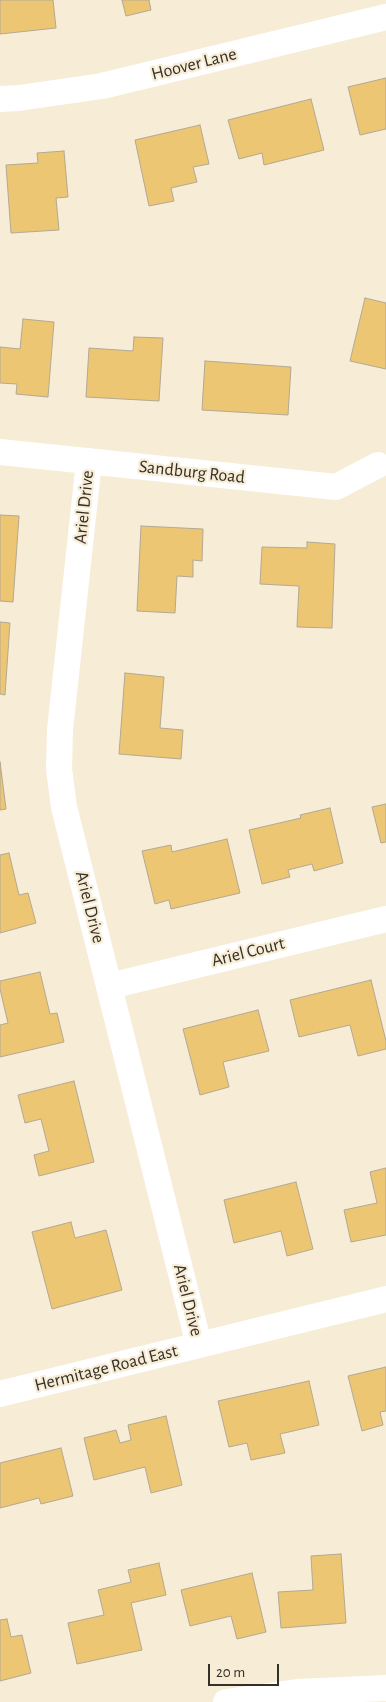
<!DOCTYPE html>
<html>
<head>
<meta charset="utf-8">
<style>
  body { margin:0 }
  #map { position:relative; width:386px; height:1702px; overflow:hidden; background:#f7ecd5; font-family:"Alegreya Sans",sans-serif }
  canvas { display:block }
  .scale { position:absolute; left:208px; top:1664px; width:71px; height:22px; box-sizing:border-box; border:2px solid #342f27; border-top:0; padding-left:6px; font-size:15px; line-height:18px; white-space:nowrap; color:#342f27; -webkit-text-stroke:4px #f7ecd5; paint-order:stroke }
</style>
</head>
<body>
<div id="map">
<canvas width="386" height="1702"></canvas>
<div class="scale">20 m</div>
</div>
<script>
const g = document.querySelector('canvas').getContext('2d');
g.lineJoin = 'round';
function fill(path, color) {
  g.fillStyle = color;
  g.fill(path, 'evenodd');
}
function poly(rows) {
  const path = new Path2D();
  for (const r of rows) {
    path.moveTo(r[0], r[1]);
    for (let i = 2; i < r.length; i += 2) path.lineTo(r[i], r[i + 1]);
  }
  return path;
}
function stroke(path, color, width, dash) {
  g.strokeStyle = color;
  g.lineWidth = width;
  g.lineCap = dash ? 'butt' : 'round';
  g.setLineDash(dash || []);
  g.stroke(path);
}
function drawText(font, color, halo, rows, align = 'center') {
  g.font = font + ' "Alegreya Sans",sans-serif';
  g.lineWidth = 4.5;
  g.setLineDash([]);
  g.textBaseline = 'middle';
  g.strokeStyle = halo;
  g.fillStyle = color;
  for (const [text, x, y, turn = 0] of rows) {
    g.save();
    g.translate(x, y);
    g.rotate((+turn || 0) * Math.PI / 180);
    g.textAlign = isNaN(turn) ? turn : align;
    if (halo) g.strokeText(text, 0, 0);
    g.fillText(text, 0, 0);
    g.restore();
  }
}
const building = poly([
  [0,0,53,0,56,28,0,34,0,0],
  [122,0,149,0,151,10,126,16,122,0],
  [386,78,386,129,360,135,348,87,386,78],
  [311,99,324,150,264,165,262,153,239,159,228,120,311,99],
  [200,125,209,164,193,167,197,182,171,188,174,201,149,206,135,140,200,125],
  [64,151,68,197,56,198,59,230,11,233,6,165,38,163,37,153,64,151],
  [365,298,386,303,386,369,350,361,365,298],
  [23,319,54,322,48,397,16,394,17,384,0,383,0,347,20,349,23,319],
  [134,337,163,338,159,401,86,397,89,348,133,351,134,337],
  [205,361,291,367,288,415,202,410,205,361],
  [0,515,19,516,13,602,0,601,0,515],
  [141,526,203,529,202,561,193,560,193,577,177,576,175,613,137,611,141,526],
  [307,542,335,544,332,628,297,627,299,586,260,584,262,547,307,548,307,542],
  [0,622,10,623,5,695,0,694,0,622],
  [125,673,164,677,160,728,183,730,181,759,119,754,125,673],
  [0,762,6,809,0,810,0,762],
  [386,804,386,842,381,843,372,807,386,804],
  [330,808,343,863,314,871,312,864,288,870,290,877,262,884,249,830,301,818,300,815,330,808],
  [227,839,240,893,171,909,169,900,155,904,142,851,171,845,172,852,227,839],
  [9,853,19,895,28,893,36,923,0,933,0,855,9,853],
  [40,972,50,1014,57,1013,64,1042,0,1057,0,1025,8,1023,0,989,0,981,40,972],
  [371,980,386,1041,386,1049,358,1056,350,1025,299,1037,290,1000,371,980],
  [258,1010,269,1051,223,1062,229,1087,200,1095,183,1029,258,1010],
  [74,1081,94,1162,39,1176,34,1155,49,1151,41,1119,25,1123,18,1095,74,1081],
  [386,1168,386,1235,351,1242,344,1210,377,1203,370,1172,386,1168],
  [296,1182,313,1249,287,1256,281,1231,234,1243,224,1200,296,1182],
  [71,1222,75,1238,106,1230,122,1290,52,1309,32,1232,71,1222],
  [386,1367,386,1411,380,1412,383,1425,362,1431,348,1376,386,1367],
  [309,1381,319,1425,280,1434,285,1453,251,1460,247,1443,229,1447,218,1401,309,1381],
  [166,1416,182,1485,151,1493,145,1467,94,1480,84,1438,116,1430,120,1443,131,1440,128,1425,166,1416],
  [61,1448,73,1496,41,1504,39,1498,0,1508,0,1463,61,1448],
  [341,1554,346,1623,281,1628,278,1592,313,1590,311,1556,341,1554],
  [159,1563,166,1595,131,1603,142,1650,77,1664,68,1623,104,1615,98,1590,131,1582,128,1570,159,1563],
  [252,1573,266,1632,237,1639,231,1616,190,1626,181,1590,252,1573],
  [7,1619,11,1637,22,1635,31,1673,0,1681,0,1620,7,1619]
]);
const minor = poly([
  [0,99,19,98,102,86,386,17],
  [0,452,336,487,378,465],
  [89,461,60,730,59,769,64,807,199,1345],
  [110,986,386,919],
  [0,1394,386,1299],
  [226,1702,297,1692,386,1688]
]);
const streetNames = [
  ["Hoover Lane",194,64,-14],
  ["Sandburg Road",192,472,6],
  ["Ariel Drive",84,507,-84],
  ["Ariel Drive",90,907,76],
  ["Ariel Court",248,952,-14],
  ["Ariel Drive",188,1300,76],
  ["Hermitage Road East",106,1368,-14]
];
fill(building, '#ecc673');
stroke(building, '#b3a893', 1);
stroke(minor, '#fff', 26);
drawText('18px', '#342f27', '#f7ecd5', streetNames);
</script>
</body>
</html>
